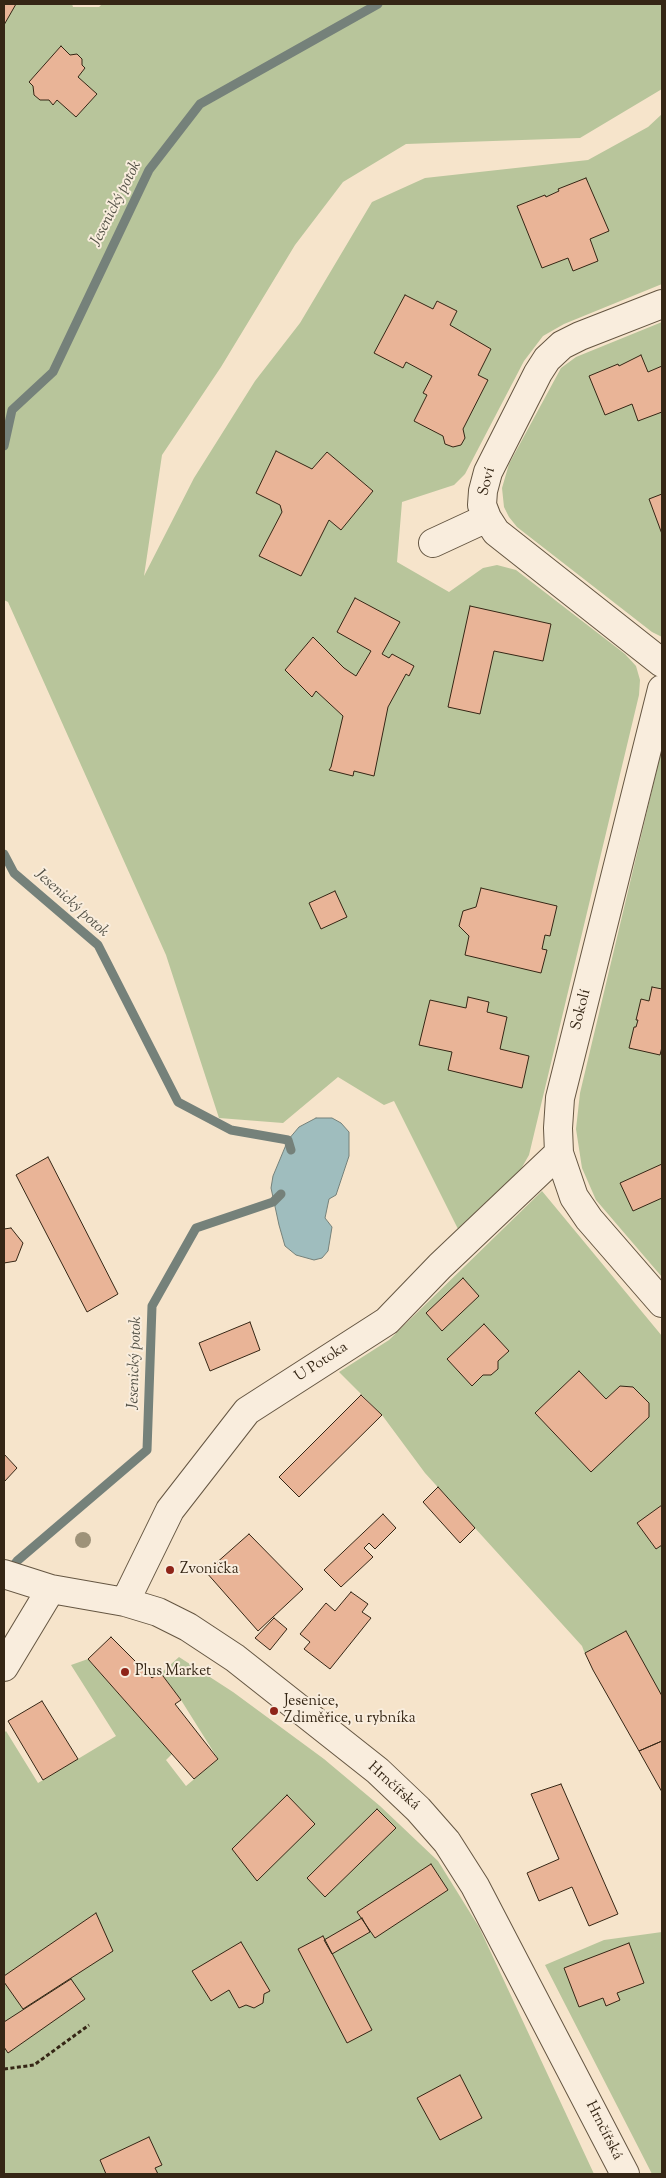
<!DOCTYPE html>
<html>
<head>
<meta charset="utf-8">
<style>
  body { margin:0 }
  #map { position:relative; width:666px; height:2178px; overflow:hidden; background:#f6e4cb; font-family:"Sorts Mill Goudy",serif }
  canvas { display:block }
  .frame { position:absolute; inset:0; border:5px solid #352615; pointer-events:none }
</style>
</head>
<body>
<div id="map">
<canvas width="666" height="2178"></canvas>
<div class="frame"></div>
</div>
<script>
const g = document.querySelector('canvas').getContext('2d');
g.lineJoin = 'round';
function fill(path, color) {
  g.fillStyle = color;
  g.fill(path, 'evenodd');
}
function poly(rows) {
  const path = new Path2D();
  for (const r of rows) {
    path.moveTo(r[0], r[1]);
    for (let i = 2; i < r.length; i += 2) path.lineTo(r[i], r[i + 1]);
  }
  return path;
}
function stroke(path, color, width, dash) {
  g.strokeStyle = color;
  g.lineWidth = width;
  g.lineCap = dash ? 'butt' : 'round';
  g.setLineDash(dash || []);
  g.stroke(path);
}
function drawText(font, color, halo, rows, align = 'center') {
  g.font = font + ' "Sorts Mill Goudy",serif';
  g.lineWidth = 4;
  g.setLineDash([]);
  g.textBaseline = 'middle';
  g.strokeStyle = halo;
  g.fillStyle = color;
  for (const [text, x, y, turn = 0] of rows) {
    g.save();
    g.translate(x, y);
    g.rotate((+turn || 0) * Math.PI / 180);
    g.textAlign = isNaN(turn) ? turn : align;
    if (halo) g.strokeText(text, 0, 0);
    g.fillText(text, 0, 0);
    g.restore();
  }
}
const green = poly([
  [4,4,72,4,73,7,99,7,102,4,662,4,662,89,580,138,406,144,343,182,295,245,221,367,162,455,144,576,194,478,255,381,300,323,372,202,425,178,588,160,648,127,662,114,662,284,564,324,543,336,524,361,465,474,454,485,402,502,397,562,449,592,483,568,497,565,516,570,625,654,636,666,640,680,639,695,529,1155,513,1183,458,1229,394,1101,384,1105,338,1077,283,1123,219,1118,166,955,8,602,4,600],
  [662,322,662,637,652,632,517,527,509,517,504,507,502,488,509,464,561,368,576,357],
  [662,748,662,1277,596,1200,582,1168,576,1129,580,1093],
  [542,1191,662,1336,662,1698,625,1632,585,1654,582,1646,425,1473,382,1415,339,1372,389,1340],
  [179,1657,233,1692,324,1759,380,1806,438,1861,479,1927,594,2174,4,2174,4,1733,6,1731,38,1783,116,1736,71,1665,88,1659,172,1754,166,1760,186,1786,218,1759,181,1700,161,1673],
  [662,1932,662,2174,652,2174,545,1965,604,1940]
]);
const water = poly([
  [316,1118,332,1118,341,1123,349,1132,349,1156,336,1195,329,1199,325,1218,332,1227,328,1251,322,1258,314,1260,296,1255,285,1246,279,1225,271,1188,273,1176,288,1140,299,1127,316,1118]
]);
const stream = poly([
  [4,446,12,410,53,372,149,170,200,104,378,4],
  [4,854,14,873,98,945,178,1102,231,1130,288,1140,291,1150],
  [8,1572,17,1561,147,1450,152,1306,196,1228,273,1202,281,1194]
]);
const building = poly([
  [4,4,16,4,4,25,4,4],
  [61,46,70,55,77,54,82,59,82,65,85,68,78,77,97,94,76,117,57,100,53,105,49,100,40,100,34,95,33,86,29,82,61,46],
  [586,178,609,231,590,239,598,261,573,271,568,258,542,268,517,206,545,195,546,197,559,191,558,189,586,178],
  [405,295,433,309,437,301,457,311,450,325,491,349,478,375,488,380,463,429,465,438,461,445,453,447,445,444,443,436,414,421,427,395,423,393,432,376,406,362,403,368,374,353,405,295],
  [641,355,648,372,662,366,662,412,638,421,632,404,605,415,589,376,618,364,619,366,641,355],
  [276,451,312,469,327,452,373,491,341,530,329,520,301,576,259,556,282,512,280,505,256,493,276,451],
  [662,494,662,534,649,499,662,494],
  [355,598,400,622,382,654,389,658,392,654,414,666,409,676,406,674,388,707,374,776,354,771,353,776,329,770,331,767,343,716,316,691,312,697,285,670,313,637,344,668,356,676,371,651,337,632,355,598],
  [470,606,551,624,543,661,494,651,480,714,448,707,470,606],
  [481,888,557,906,550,936,545,935,542,949,547,950,541,973,465,955,469,936,459,926,463,911,476,907,481,888],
  [335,891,347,917,321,929,309,903,335,891],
  [652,987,662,989,662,1047,660,1055,629,1048,634,1027,636,1027,638,1020,636,1020,641,999,649,1001,652,987],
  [468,997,489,1002,487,1012,507,1017,500,1049,529,1056,522,1088,448,1070,452,1052,419,1045,430,1000,466,1008,468,997],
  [48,1157,118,1294,87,1312,16,1175,48,1157],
  [662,1164,662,1198,633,1211,620,1183,662,1164],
  [11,1228,23,1243,16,1261,4,1263,4,1229,11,1228],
  [463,1278,479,1296,442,1331,426,1313,463,1278],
  [250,1322,260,1350,210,1371,199,1343,250,1322],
  [484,1324,509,1351,498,1361,498,1369,491,1375,483,1375,472,1386,447,1359,484,1324],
  [579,1371,606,1399,620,1386,633,1387,649,1403,649,1417,591,1472,535,1413,579,1371],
  [361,1395,382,1415,299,1497,279,1477,361,1395],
  [4,1454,17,1468,4,1482,4,1454],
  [438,1487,475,1528,460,1543,423,1502,438,1487],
  [662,1505,662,1545,656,1549,637,1523,662,1505],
  [383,1514,396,1528,375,1549,369,1543,364,1548,373,1557,341,1587,324,1570,383,1514],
  [249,1534,303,1589,258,1631,206,1572,249,1534],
  [351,1592,368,1604,362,1612,371,1618,330,1669,304,1649,310,1642,300,1634,326,1603,335,1611,351,1592],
  [274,1618,287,1629,270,1650,255,1638,274,1618],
  [626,1631,662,1696,662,1741,639,1751,593,1670,585,1653,626,1631],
  [111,1637,152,1678,160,1672,181,1700,175,1704,218,1759,194,1779,88,1659,111,1637],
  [42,1701,78,1759,43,1780,8,1721,42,1701],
  [662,1741,662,1792,639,1751,662,1741],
  [561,1784,618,1914,589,1926,572,1887,539,1901,527,1873,559,1859,531,1794,561,1784],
  [287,1795,315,1824,257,1881,232,1849,287,1795],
  [377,1809,396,1828,325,1897,307,1878,377,1809],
  [431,1864,448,1890,375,1938,357,1912,431,1864],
  [96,1913,113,1951,23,2009,4,1982,4,1976,96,1913],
  [362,1918,370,1932,332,1954,324,1940,362,1918],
  [323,1936,372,2030,347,2043,298,1949,323,1936],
  [241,1942,270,1991,264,1994,263,2003,254,2008,246,2005,239,2008,229,1990,211,2001,192,1971,241,1942],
  [629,1943,644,1983,617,1993,620,2000,606,2006,603,1998,579,2007,564,1968,629,1943],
  [71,1979,85,1999,8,2053,4,2047,4,2022,71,1979],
  [460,2075,482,2118,440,2140,417,2098,460,2075],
  [149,2137,162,2165,155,2168,158,2174,106,2174,100,2160,149,2137]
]);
const path = poly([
  [4,2069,34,2065,89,2025]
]);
const minor = poly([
  [662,304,580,336,562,345,547,359,538,373,488,472,483,491,482,505,487,518,496,532,662,663],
  [433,543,487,518],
  [662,689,560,1098,558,1128,559,1153,574,1197,589,1219,662,1303],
  [4,1574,51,1589,125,1602,158,1612,188,1627,235,1658,378,1771,418,1809,447,1842,475,1886,625,2174],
  [125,1602,170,1510,247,1411,387,1321,440,1266,559,1153],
  [4,1667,51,1589]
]);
const trees = [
  [83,1540]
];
const markers = [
  [170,1570,5,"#8f2418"],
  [125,1672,5,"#8f2418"],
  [274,1711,5,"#8f2418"]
];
const streetNames = [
  ["Soví",488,482,-75],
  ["Sokolí",582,1010,-76],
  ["U Potoka",322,1363,-33],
  ["Hrnčířská",393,1787,42],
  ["Hrnčířská",603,2131,63]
];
const poiNames = [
  ["Zvonička",180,1570],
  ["Plus Market",135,1672],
  ["Jesenice,",284,1702],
  ["Zdiměřice, u rybníka",284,1719]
];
const waterNames = [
  ["Jesenický potok",117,204,-63],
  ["Jesenický potok",71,904,42],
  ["Jesenický potok",136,1363,-88]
];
fill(green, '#b8c59b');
fill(water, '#9fbdbe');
stroke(water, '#75817a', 1);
stroke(stream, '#75817a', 9);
fill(building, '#e9b497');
stroke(building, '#352615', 1);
stroke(minor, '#655642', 30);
stroke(path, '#352615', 3, [4, 2.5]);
stroke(minor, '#f9eddd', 28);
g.fillStyle = '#9e9279';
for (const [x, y] of trees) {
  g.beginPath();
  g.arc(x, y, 8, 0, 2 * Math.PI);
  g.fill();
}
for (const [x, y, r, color] of markers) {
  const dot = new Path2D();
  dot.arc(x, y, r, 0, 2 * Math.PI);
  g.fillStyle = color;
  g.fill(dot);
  stroke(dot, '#f9eddd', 2);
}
drawText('15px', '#352615', '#f9eddd', streetNames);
drawText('15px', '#352615', '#f9eddd', poiNames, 'left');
drawText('italic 16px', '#555348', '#f9eddd', waterNames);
</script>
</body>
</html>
